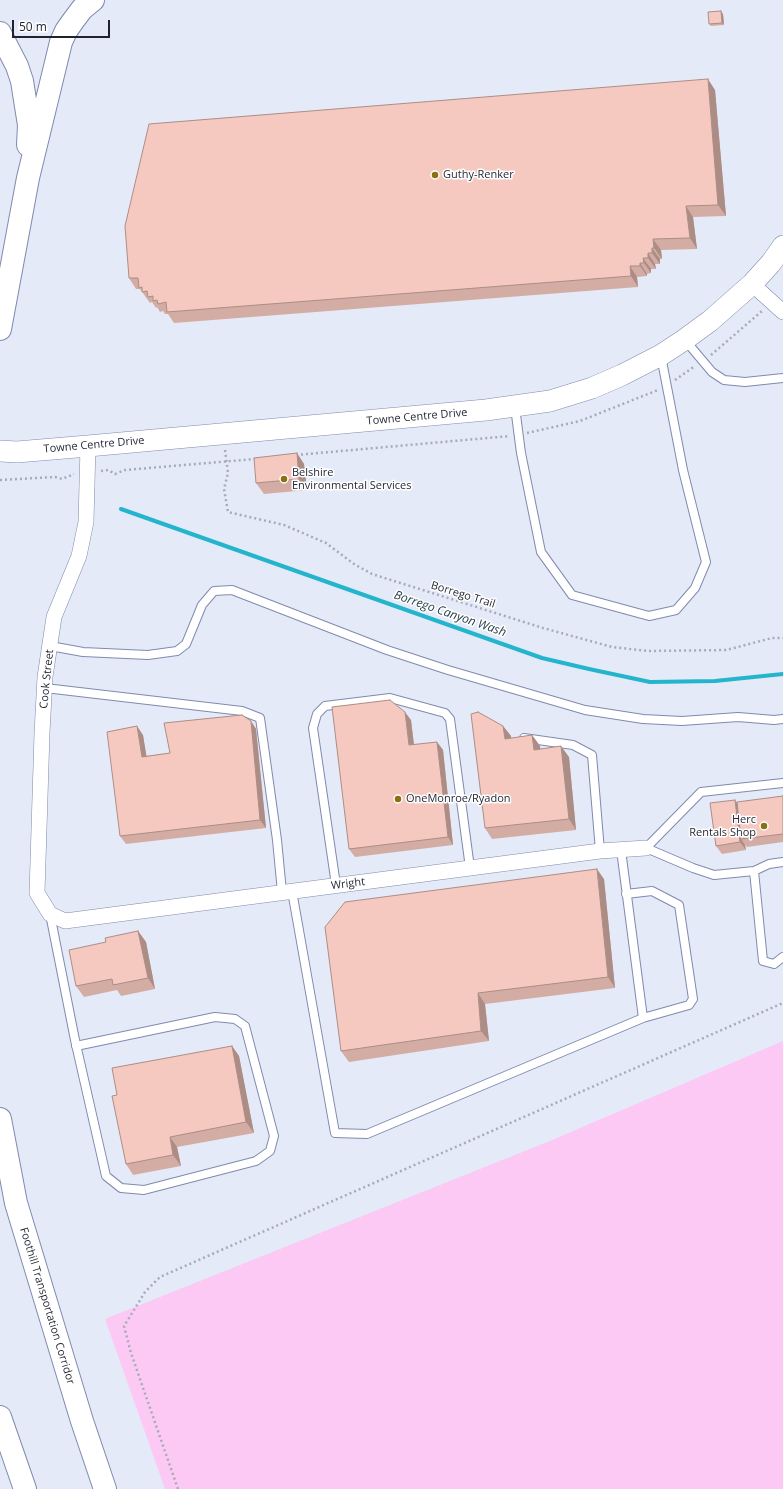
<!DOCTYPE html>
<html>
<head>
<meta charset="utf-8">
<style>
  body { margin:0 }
  #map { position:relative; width:783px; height:1489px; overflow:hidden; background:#e5eaf9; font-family:"Open Sans",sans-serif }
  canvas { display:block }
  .scale { position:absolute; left:12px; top:20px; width:98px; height:18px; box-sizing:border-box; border:2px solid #1f2330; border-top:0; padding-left:5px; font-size:12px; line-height:14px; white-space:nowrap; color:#1f2330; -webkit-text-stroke:3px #fff; paint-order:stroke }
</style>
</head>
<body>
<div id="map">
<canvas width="783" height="1489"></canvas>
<div class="scale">50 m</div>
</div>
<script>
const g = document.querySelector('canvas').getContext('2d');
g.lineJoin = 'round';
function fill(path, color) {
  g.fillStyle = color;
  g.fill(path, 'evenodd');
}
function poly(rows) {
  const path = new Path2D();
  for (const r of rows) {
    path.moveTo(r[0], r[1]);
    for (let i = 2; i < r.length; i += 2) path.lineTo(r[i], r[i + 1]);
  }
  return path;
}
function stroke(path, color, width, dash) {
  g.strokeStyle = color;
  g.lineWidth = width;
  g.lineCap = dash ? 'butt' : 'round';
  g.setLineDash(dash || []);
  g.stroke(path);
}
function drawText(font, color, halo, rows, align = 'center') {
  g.font = font + ' "Open Sans",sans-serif';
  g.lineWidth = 3;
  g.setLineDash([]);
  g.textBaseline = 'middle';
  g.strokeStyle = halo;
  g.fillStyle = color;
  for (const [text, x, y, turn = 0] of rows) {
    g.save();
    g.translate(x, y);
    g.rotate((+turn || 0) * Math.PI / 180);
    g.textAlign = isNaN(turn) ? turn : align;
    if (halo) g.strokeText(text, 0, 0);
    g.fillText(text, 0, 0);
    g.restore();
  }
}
const green = poly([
  [783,1041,783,1489,165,1489,105,1319,545,1143]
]);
const stream = poly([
  [121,509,542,658,589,669,650,682,715,681,783,674]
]);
const path = poly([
  [711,355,762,311],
  [675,380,695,366],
  [527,433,580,421,658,390],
  [225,450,228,473,224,489,228,512,284,525,326,543,354,564,372,574,543,628,612,647,648,651,726,650,772,638,783,638],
  [296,455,510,436],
  [101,471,108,470,115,474,125,470,255,459],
  [0,480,55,477,62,479,74,474],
  [178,1489,131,1353,124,1326,145,1292,160,1277,783,1003]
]);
const lane = poly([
  [685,340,712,372,724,380,745,382,783,378],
  [515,407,521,453,541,552,572,595,649,616,676,610,695,588,706,562,683,470,661,356],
  [50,646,83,652,148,655,177,651,186,644,202,605,214,591,232,590,387,650,448,670,585,710,643,719,682,721,738,717,774,720,783,719],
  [45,688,242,711,260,718,277,840,282,892],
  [524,738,573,745,592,755,600,851],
  [783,783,701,792,646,848,693,868,714,875,754,871,769,864,783,862],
  [621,850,643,1018],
  [754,871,763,961,774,964,783,957],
  [336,885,313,728,317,714,325,706,390,698,445,713,450,719,470,868],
  [292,891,335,1133,367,1134,643,1018,689,1005,693,999,679,905,652,891,626,894],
  [50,914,75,1040,106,1176,121,1188,144,1190,256,1161,270,1151,274,1136,245,1026,235,1019,215,1017,76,1046]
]);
const street = poly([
  [752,284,783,312],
  [88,446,86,522,79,556,54,617,45,677,42,733,37,893,50,914,65,921,600,851,646,848]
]);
const secondary = poly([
  [0,451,17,452,88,446,486,410,550,401,592,388,622,375,661,355,684,340,710,321,752,284,771,263,783,246]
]);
const highway = poly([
  [0,33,17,66,22,81,29,125,28,145],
  [0,329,28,178,61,42,66,31,73,21,82,9,93,0],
  [0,1119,16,1203,82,1421,105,1489],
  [0,1417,25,1489]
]);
const wall = poly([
  [723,14,724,25,711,26,709,24],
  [715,90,726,216,693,217,697,249,661,250,662,259,660,259,660,264,655,264,656,269,651,269,651,273,647,274,647,276,637,277,638,287,174,323,168,314,165,314,163,311,160,312,157,307,156,308,152,302,150,303,140,289,136,289,129,278],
  [297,453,304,464,307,490,264,494,256,483],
  [411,720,414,745,437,742,443,750,453,845,355,857,349,849],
  [251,721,256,729,266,828,126,844,120,836,143,735,146,756,170,753],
  [503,726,511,736,511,738,532,735,540,746,540,749,569,757,576,830,492,839,485,828],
  [783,796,783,842,747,847,745,845,746,850,722,854,716,846,737,803],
  [604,879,615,988,485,1004,489,1041,349,1062,341,1051],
  [138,931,146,942,155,989,121,996,117,990,84,997,76,986,106,942],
  [232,1046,239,1056,254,1133,177,1147,181,1166,133,1175,126,1164,117,1095]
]);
const shadedWall = poly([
  [721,11,723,14,724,25,722,23],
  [708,79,715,90,726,216,718,205],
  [686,206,693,217,697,249,690,238],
  [653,239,661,250,662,259,654,248],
  [652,248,660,259,660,264,652,253],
  [648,253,655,264,656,269,648,258],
  [643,258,651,269,651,273,644,263],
  [640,263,647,274,647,276,640,266],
  [630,266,637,277,638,287,631,276],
  [297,453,304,464,307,490,299,479],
  [405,712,411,720,415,754,409,745],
  [251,721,256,729,266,828,260,820],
  [137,726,143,735,148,765,142,757],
  [503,726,511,736,512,750,505,739],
  [532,735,540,746,542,760,534,750],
  [437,742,443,750,453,845,448,837],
  [561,746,569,757,576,830,569,819],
  [735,800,741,808,741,839,745,845,746,850,740,842],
  [597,869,604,879,615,988,608,977],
  [138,931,146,942,155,989,148,978],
  [478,993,485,1004,489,1041,481,1031],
  [232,1046,239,1056,254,1133,246,1122],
  [170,1137,177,1147,181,1166,173,1155]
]);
const building = poly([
  [721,11,722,23,709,24,708,12,721,11],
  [708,79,718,205,686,206,690,238,653,239,654,248,652,248,652,253,648,253,648,258,643,258,644,263,640,263,640,266,630,266,631,276,167,312,166,302,158,304,157,300,153,301,153,296,148,297,147,291,142,292,142,287,139,288,138,278,129,278,125,226,149,124,708,79],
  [297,453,299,479,256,483,254,458,297,453],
  [390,700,405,712,409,745,437,742,448,837,349,849,332,707,390,700],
  [478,712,503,726,505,739,532,735,534,750,561,746,569,819,485,828,471,714,478,712],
  [242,715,251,721,260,820,120,836,107,732,137,726,142,757,170,753,164,723,242,715],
  [783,796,783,834,741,839,737,802,783,796],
  [735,800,740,842,716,846,710,803,735,800],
  [597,869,608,977,478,993,481,1031,341,1051,325,927,345,902,597,869],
  [138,931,148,978,113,985,112,979,76,986,69,950,106,942,105,938,138,931],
  [232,1046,246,1122,170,1137,173,1155,126,1164,112,1096,117,1095,112,1068,232,1046]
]);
const markers = [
  [435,175,4,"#8a7012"],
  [284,479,4,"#8a7012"],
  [398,799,4,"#8a7012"],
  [764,826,4,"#8a7012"]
];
const poiNames = [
  ["Guthy-Renker",443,175],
  ["Belshire",292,473],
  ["Environmental Services",292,486],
  ["OneMonroe/Ryadon",406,799],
  ["Herc",756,820,"right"],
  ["Rentals Shop",756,833,"right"]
];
const streetNames = [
  ["Towne Centre Drive",417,417,-5],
  ["Towne Centre Drive",94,445,-5],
  ["Borrego Trail",463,595,17],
  ["Cook Street",47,679,-84],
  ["Wright",348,884,-7],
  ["Foothill Transportation Corridor",47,1306,73]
];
const waterNames = [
  ["Borrego Canyon Wash",450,614,19]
];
fill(green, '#fcc9f4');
stroke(stream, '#24b5cd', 4);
stroke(lane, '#808aad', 10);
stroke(street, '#808aad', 16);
stroke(secondary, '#808aad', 22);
stroke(highway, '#808aad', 24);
stroke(path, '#a6aab9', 2.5, [2, 3]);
stroke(lane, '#fff', 8);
stroke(street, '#fff', 15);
stroke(secondary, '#fff', 21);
stroke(highway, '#fff', 22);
fill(wall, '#d3ada4');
fill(shadedWall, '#ac8d86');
fill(building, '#f5c9bf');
stroke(building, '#ac8d86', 1);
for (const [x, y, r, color] of markers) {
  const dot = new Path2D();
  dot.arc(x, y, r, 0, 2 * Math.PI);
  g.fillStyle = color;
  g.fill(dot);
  stroke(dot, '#fff', 1.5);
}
drawText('11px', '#1f2330', '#fff', poiNames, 'left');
drawText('11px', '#1f2330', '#fff', streetNames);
drawText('italic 12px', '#254147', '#fff', waterNames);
</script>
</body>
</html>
